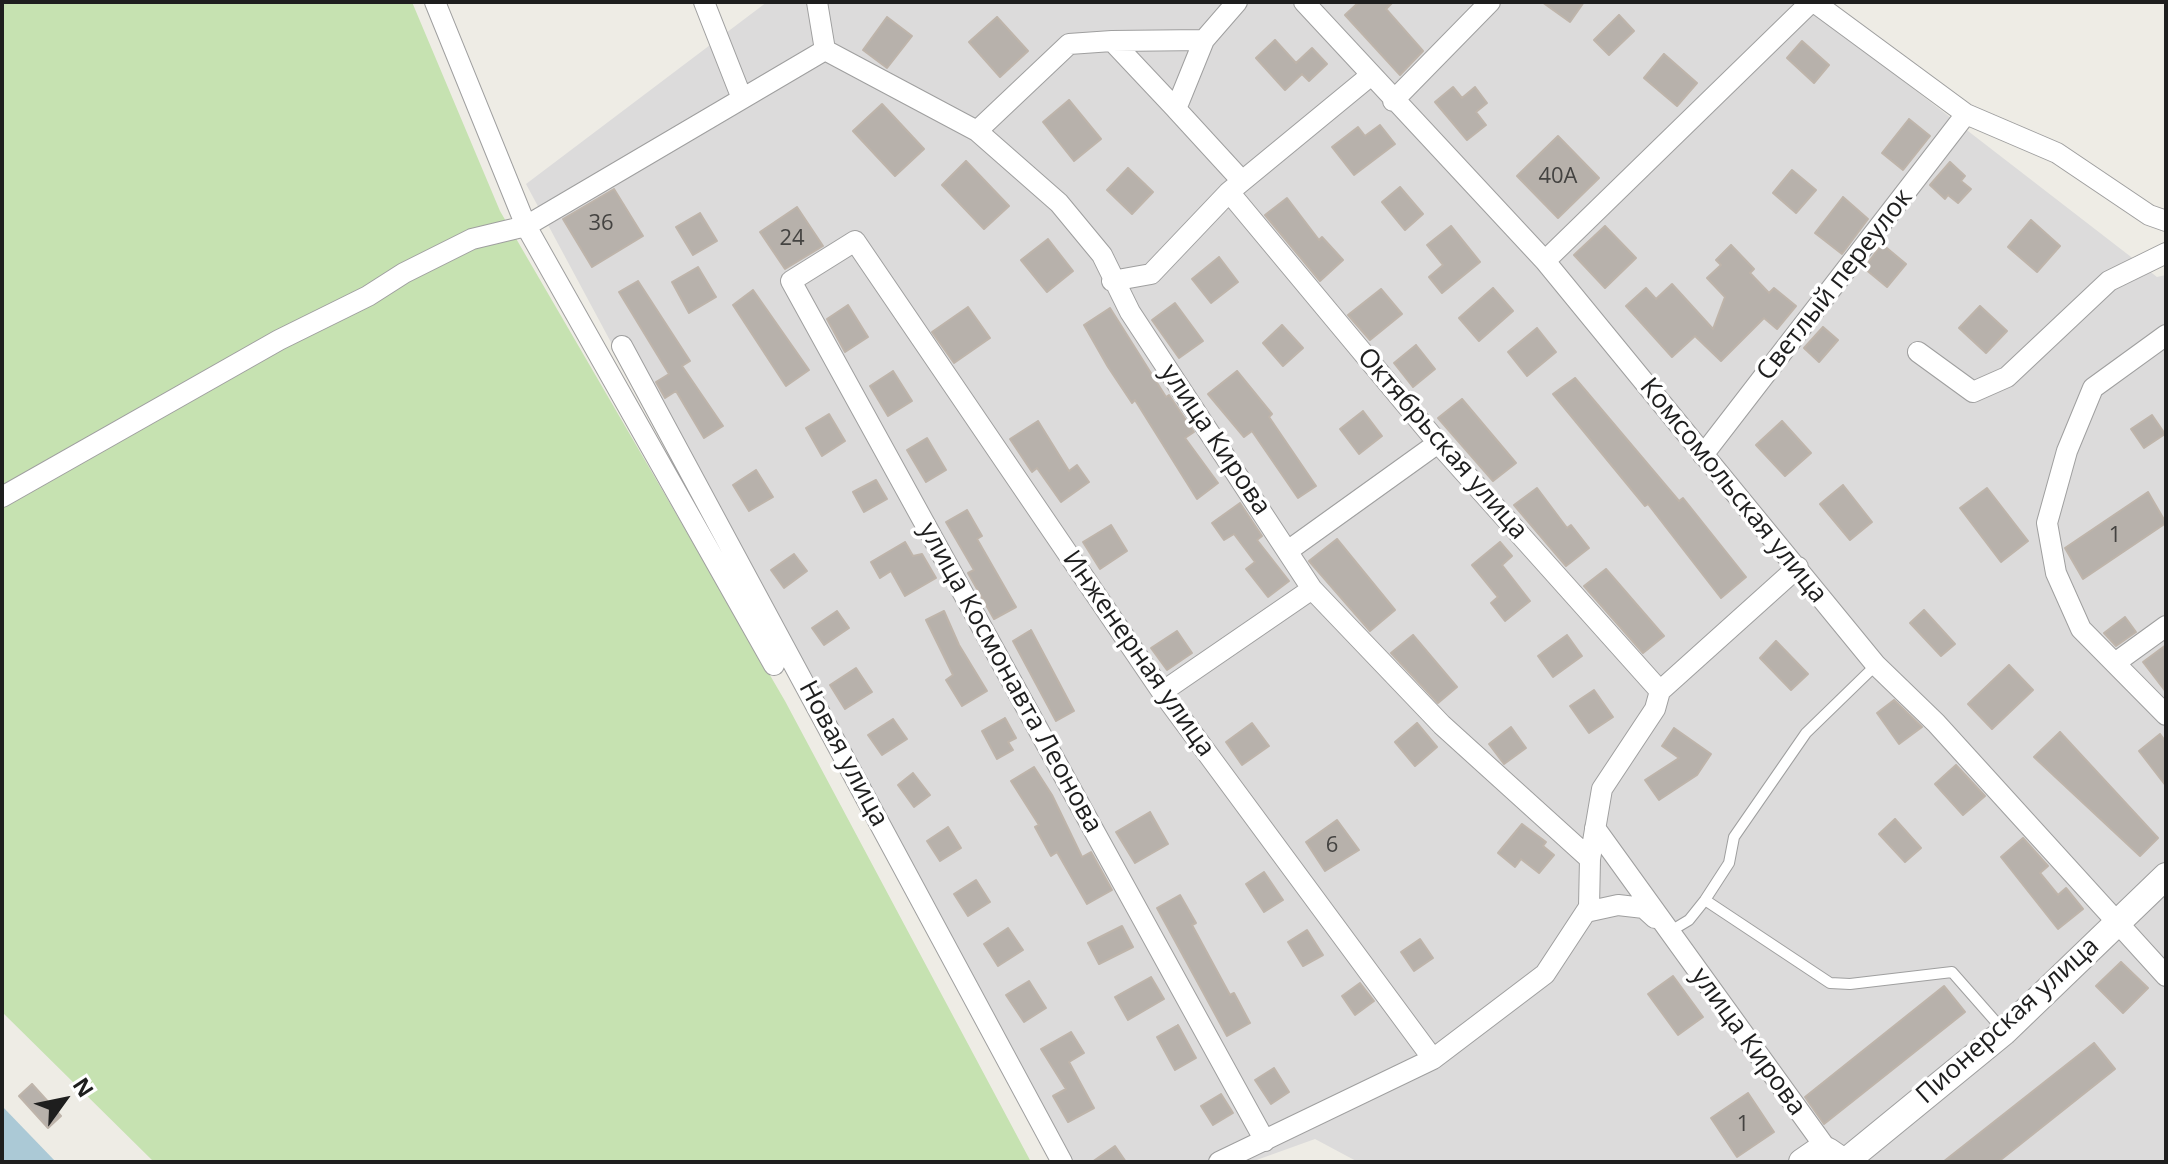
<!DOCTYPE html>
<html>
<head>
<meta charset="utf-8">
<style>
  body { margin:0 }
  #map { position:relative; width:2168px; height:1164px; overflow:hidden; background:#eeece5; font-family:"Open Sans",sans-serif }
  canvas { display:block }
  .frame { position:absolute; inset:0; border:4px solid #1e1e1e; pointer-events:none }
  .north { position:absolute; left:24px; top:1060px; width:80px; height:80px; -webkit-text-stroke:6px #fff; paint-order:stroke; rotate:57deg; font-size:22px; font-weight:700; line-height:32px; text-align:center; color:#1e1e1e }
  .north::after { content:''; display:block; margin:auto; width:28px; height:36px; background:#1e1e1e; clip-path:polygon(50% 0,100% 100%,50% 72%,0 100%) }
</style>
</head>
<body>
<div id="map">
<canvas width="2168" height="1164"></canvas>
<div class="frame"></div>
<div class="north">N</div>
</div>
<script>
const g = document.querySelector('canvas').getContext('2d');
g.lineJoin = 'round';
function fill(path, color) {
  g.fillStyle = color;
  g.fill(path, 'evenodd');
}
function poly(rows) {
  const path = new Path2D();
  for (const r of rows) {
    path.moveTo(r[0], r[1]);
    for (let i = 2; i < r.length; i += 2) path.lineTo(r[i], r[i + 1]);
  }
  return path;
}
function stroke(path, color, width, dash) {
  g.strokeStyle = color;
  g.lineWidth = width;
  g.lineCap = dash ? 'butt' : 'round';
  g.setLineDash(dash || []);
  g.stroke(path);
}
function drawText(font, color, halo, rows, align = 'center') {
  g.font = font + ' "Open Sans",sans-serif';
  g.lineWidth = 7;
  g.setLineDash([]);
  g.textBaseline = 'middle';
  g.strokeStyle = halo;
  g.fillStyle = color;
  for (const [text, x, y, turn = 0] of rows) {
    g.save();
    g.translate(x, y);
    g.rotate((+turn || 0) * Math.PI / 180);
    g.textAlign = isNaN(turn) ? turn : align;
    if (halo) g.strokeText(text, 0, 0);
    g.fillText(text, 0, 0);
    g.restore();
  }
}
const residential = poly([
  [767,2,1801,2,2157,277,2166,275,2166,1162,1358,1162,1315,1139,1251,1162,1051,1162,526,184]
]);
const grass = poly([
  [2,2,412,2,500,211,785,701,1031,1162,154,1162,2,1012]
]);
const water = poly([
  [2,1106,56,1162,2,1162]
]);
const building = poly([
  [1359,2,1393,2,1386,9,1423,51,1400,75,1345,15,1359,2],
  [1542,2,1584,2,1570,22,1542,2],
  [1619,15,1634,31,1609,55,1594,40,1619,15],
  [887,17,912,36,887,68,863,50,887,17],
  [997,17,1028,51,1000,77,969,42,997,17],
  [1275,40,1296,63,1312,48,1327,64,1309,81,1302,74,1285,90,1256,58,1275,40],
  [1802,41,1829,65,1814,83,1787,58,1802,41],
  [1664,54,1697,83,1677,106,1644,78,1664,54],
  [1453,87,1462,98,1475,87,1487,103,1476,112,1486,125,1467,140,1435,102,1453,87],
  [1069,100,1101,139,1074,161,1043,122,1069,100],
  [882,104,924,149,895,176,853,131,882,104],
  [1909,119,1930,136,1903,170,1882,153,1909,119],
  [1380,125,1395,144,1354,175,1332,147,1358,127,1365,136,1380,125],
  [1558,136,1599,178,1558,218,1517,176,1558,136],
  [966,161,1009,206,984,229,942,185,966,161],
  [1950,162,1965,176,1961,181,1971,189,1958,203,1948,195,1945,199,1930,185,1950,162],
  [1128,168,1153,192,1132,214,1107,190,1128,168],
  [1792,170,1816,190,1796,213,1773,193,1792,170],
  [1400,187,1423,214,1405,230,1382,202,1400,187],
  [614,189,643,236,592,267,563,219,614,189],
  [1843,197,1868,219,1842,254,1815,233,1843,197],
  [1287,198,1319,240,1322,237,1343,260,1320,281,1265,215,1287,198],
  [797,207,823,246,785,269,760,232,797,207],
  [700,213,717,241,693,255,676,227,700,213],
  [2031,220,2060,246,2037,272,2008,247,2031,220],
  [1451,226,1480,262,1442,293,1429,277,1443,265,1427,245,1451,226],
  [1605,226,1636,258,1605,288,1574,255,1605,226],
  [1048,239,1073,271,1047,292,1021,260,1048,239],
  [1882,244,1906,264,1887,287,1864,268,1882,244],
  [1731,245,1754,269,1750,273,1769,293,1774,288,1796,306,1777,329,1764,318,1721,361,1695,336,1672,357,1626,306,1646,288,1656,299,1672,284,1713,329,1725,297,1707,278,1721,265,1716,260,1731,245],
  [1219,257,1238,282,1211,303,1192,279,1219,257],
  [698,267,716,297,689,313,672,282,698,267],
  [638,281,690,361,682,366,723,426,704,438,676,391,665,398,656,382,669,374,619,292,638,281],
  [1493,288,1513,311,1479,341,1459,318,1493,288],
  [1381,289,1402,314,1370,340,1348,315,1381,289],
  [753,290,809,370,786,386,733,305,753,290],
  [1175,303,1203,341,1179,358,1152,320,1175,303],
  [848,305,868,337,845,352,827,319,848,305],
  [1980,306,2007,331,1986,353,1959,328,1980,306],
  [968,307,990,338,954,363,932,332,968,307],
  [1110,308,1166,397,1169,395,1194,432,1185,438,1218,483,1197,499,1135,400,1132,403,1108,367,1084,325,1110,308],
  [1282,325,1303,348,1283,366,1263,343,1282,325],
  [1823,327,1838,340,1819,362,1804,348,1823,327],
  [1537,328,1556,352,1527,376,1508,352,1537,328],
  [1416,345,1435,369,1413,387,1394,363,1416,345],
  [893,371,912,401,888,416,870,386,893,371],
  [1237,371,1272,414,1269,417,1316,486,1298,498,1252,431,1244,437,1208,394,1237,371],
  [1575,378,1679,501,1683,498,1746,577,1721,598,1648,504,1645,506,1553,394,1575,378],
  [1462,399,1516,463,1493,481,1438,418,1462,399],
  [1363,411,1382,436,1359,454,1340,429,1363,411],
  [829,414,845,441,822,456,806,428,829,414],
  [2152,415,2165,434,2144,448,2131,429,2152,415],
  [1038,421,1069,471,1077,465,1089,482,1061,502,1037,468,1032,472,1010,439,1038,421],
  [1782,421,1811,453,1785,476,1756,445,1782,421],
  [927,438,946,470,926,482,907,450,927,438],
  [756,470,773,497,749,511,733,485,756,470],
  [876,480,887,499,864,512,853,492,876,480],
  [1843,485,1872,522,1850,540,1820,504,1843,485],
  [1537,488,1567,528,1571,525,1589,548,1566,566,1514,505,1537,488],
  [1987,488,2028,541,2001,562,1960,508,1987,488],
  [2148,492,2166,523,2083,579,2065,548,2148,492],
  [1240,503,1262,536,1257,540,1289,581,1268,597,1246,569,1255,562,1234,534,1224,540,1212,523,1240,503],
  [967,510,982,536,977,539,1016,607,994,619,968,573,974,570,946,522,967,510],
  [1111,525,1127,551,1100,569,1083,542,1111,525],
  [1337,539,1395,610,1370,631,1309,561,1337,539],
  [905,542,913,556,922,554,936,578,905,596,891,571,880,578,871,562,905,542],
  [1500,542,1512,556,1502,565,1530,601,1505,621,1491,603,1498,597,1472,565,1500,542],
  [794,554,807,571,784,588,771,570,794,554],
  [1606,569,1664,636,1643,653,1584,586,1606,569],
  [1924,610,1955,644,1941,656,1910,623,1924,610],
  [837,611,849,628,824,645,812,628,837,611],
  [944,611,959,645,987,691,962,706,946,680,953,675,926,620,944,611],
  [2125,617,2136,632,2116,646,2104,633,2125,617],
  [1031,630,1074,711,1056,721,1013,641,1031,630],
  [1177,631,1192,653,1167,670,1151,648,1177,631],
  [1413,635,1457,687,1438,703,1391,653,1413,635],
  [1567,635,1582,656,1553,677,1538,656,1567,635],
  [1776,641,1808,674,1791,690,1760,658,1776,641],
  [2166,645,2166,692,2143,662,2166,645],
  [2009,665,2033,690,1992,729,1968,704,2009,665],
  [856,668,872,692,845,709,830,685,856,668],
  [1594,690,1613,717,1589,733,1570,706,1594,690],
  [1894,700,1922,727,1899,744,1877,713,1894,700],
  [1005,718,1016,738,1008,742,1013,750,997,759,982,731,1005,718],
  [893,719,907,739,882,755,868,735,893,719],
  [1252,723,1269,746,1242,765,1226,742,1252,723],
  [1417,723,1437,747,1415,766,1395,742,1417,723],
  [1511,727,1526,748,1504,764,1489,744,1511,727],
  [1674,728,1711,754,1697,775,1659,800,1645,780,1679,758,1662,746,1674,728],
  [2060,732,2158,838,2140,856,2034,757,2060,732],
  [2160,734,2166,742,2166,786,2139,751,2160,734],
  [1956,765,1985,796,1963,815,1935,784,1956,765],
  [1034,767,1052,795,1082,857,1091,852,1112,890,1087,904,1057,852,1051,856,1035,827,1039,825,1011,781,1034,767],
  [913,773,930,795,914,807,898,785,913,773],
  [1150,812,1168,844,1135,863,1116,832,1150,812],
  [1895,819,1921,848,1905,862,1879,834,1895,819],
  [1337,820,1359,850,1325,871,1306,842,1337,820],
  [1522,824,1546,842,1543,846,1554,855,1539,873,1521,859,1515,867,1498,853,1522,824],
  [948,827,961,848,940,861,927,841,948,827],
  [2023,838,2048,866,2040,873,2058,895,2066,888,2083,909,2058,929,2001,857,2023,838],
  [1264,872,1283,900,1264,912,1246,884,1264,872],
  [976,880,990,902,968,916,954,894,976,880],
  [1180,895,1196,923,1192,925,1230,995,1234,993,1250,1023,1227,1036,1157,908,1180,895],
  [1122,926,1133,947,1099,964,1088,943,1122,926],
  [1008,928,1023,950,998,966,984,944,1008,928],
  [1307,930,1323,955,1303,966,1288,942,1307,930],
  [1420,939,1433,958,1414,971,1401,952,1420,939],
  [2121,962,2148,988,2123,1013,2096,986,2121,962],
  [1673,976,1703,1017,1678,1035,1648,994,1673,976],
  [1151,977,1164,999,1128,1020,1115,997,1151,977],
  [1029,981,1046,1008,1024,1022,1006,995,1029,981],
  [1360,983,1374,1001,1355,1015,1342,996,1360,983],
  [1944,986,1965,1012,1824,1124,1805,1097,1944,986],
  [1178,1025,1196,1058,1175,1070,1157,1037,1178,1025],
  [1071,1032,1084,1053,1069,1062,1094,1108,1068,1122,1053,1096,1066,1089,1041,1049,1071,1032],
  [2094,1043,2115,1069,1998,1162,1943,1162,2094,1043],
  [1274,1068,1289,1092,1271,1104,1255,1080,1274,1068],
  [32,1084,61,1116,48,1128,19,1096,32,1084],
  [1748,1093,1774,1132,1737,1157,1711,1118,1748,1093],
  [1221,1094,1233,1113,1213,1125,1201,1106,1221,1094],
  [1115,1146,1126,1162,1092,1162,1115,1146]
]);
const service = poly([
  [1705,900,1830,983,1850,984,1952,972,2003,1030],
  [1669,932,1689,920,1705,900,1729,863,1734,837,1806,733,1876,665]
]);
const minor = poly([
  [435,2,526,226,774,665],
  [704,2,741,96],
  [817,2,825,50],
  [1304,2,1545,261,1876,665,1936,723,2166,976],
  [1814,2,1966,114,2057,153,2149,215,2166,221],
  [1112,41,1204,40],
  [825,50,977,131,1059,203,1102,255,1130,312,1312,589,1442,725,1590,859],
  [1393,101,1490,2],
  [1176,109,1242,181],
  [977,131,1069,44,1112,41,1176,109,1204,40,1237,2],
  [1229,192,1438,443,1660,691],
  [1545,261,1811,2],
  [1112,281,1151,274,1229,192,1370,76],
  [2166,335,2093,388,2067,451,2047,523,2056,573,2081,629,2166,715],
  [622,346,1062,1162],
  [1918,352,1973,392,2007,377,2109,281,2166,253],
  [1703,455,1966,114],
  [2,497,279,340,368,296,404,273,472,239,526,226,825,50],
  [1289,550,1438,443],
  [2115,663,2166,626],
  [1162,692,1312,589],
  [1595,828,1828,1151],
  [1586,912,1618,905,1644,908,1655,918],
  [1265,1141,791,281,855,241,1162,692,1433,1059],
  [1219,1162,1433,1059,1545,974,1589,907,1590,859,1602,789,1655,709,1660,691,1798,567]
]);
const tertiary = poly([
  [1802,1162,1818,1151,1828,1151,1844,1162],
  [1845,1162,2004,1032,2166,876]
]);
const numberNames = [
  ["40А",1558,177],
  ["36",601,224],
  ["24",792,239],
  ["1",2115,536],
  ["6",1332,846],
  ["1",1743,1125]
];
const streetNames = [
  ["Светлый переулок",1835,285,-52],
  ["улица Кирова",1215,440,56],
  ["Октябрьская улица",1442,444,49],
  ["Комсомольская улица",1733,491,51],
  ["Инженерная улица",1138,654,55],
  ["улица Космонавта Леонова",1010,678,61],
  ["Новая улица",843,754,62],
  ["Пионерская улица",2008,1021,-42],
  ["улица Кирова",1748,1042,54]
];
fill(residential, '#dcdbdb');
fill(grass, '#c6e2b1');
fill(water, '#abc9d6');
fill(building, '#b7b1ab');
stroke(building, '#beb4aa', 2);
stroke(service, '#9f9f9f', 12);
stroke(minor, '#9f9f9f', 22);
stroke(tertiary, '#9f9f9f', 28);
stroke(service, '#fff', 10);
stroke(minor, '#fff', 20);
stroke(tertiary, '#fff', 26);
drawText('22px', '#444341', null, numberNames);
drawText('26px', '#1e1e1e', '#fff', streetNames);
</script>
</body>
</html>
